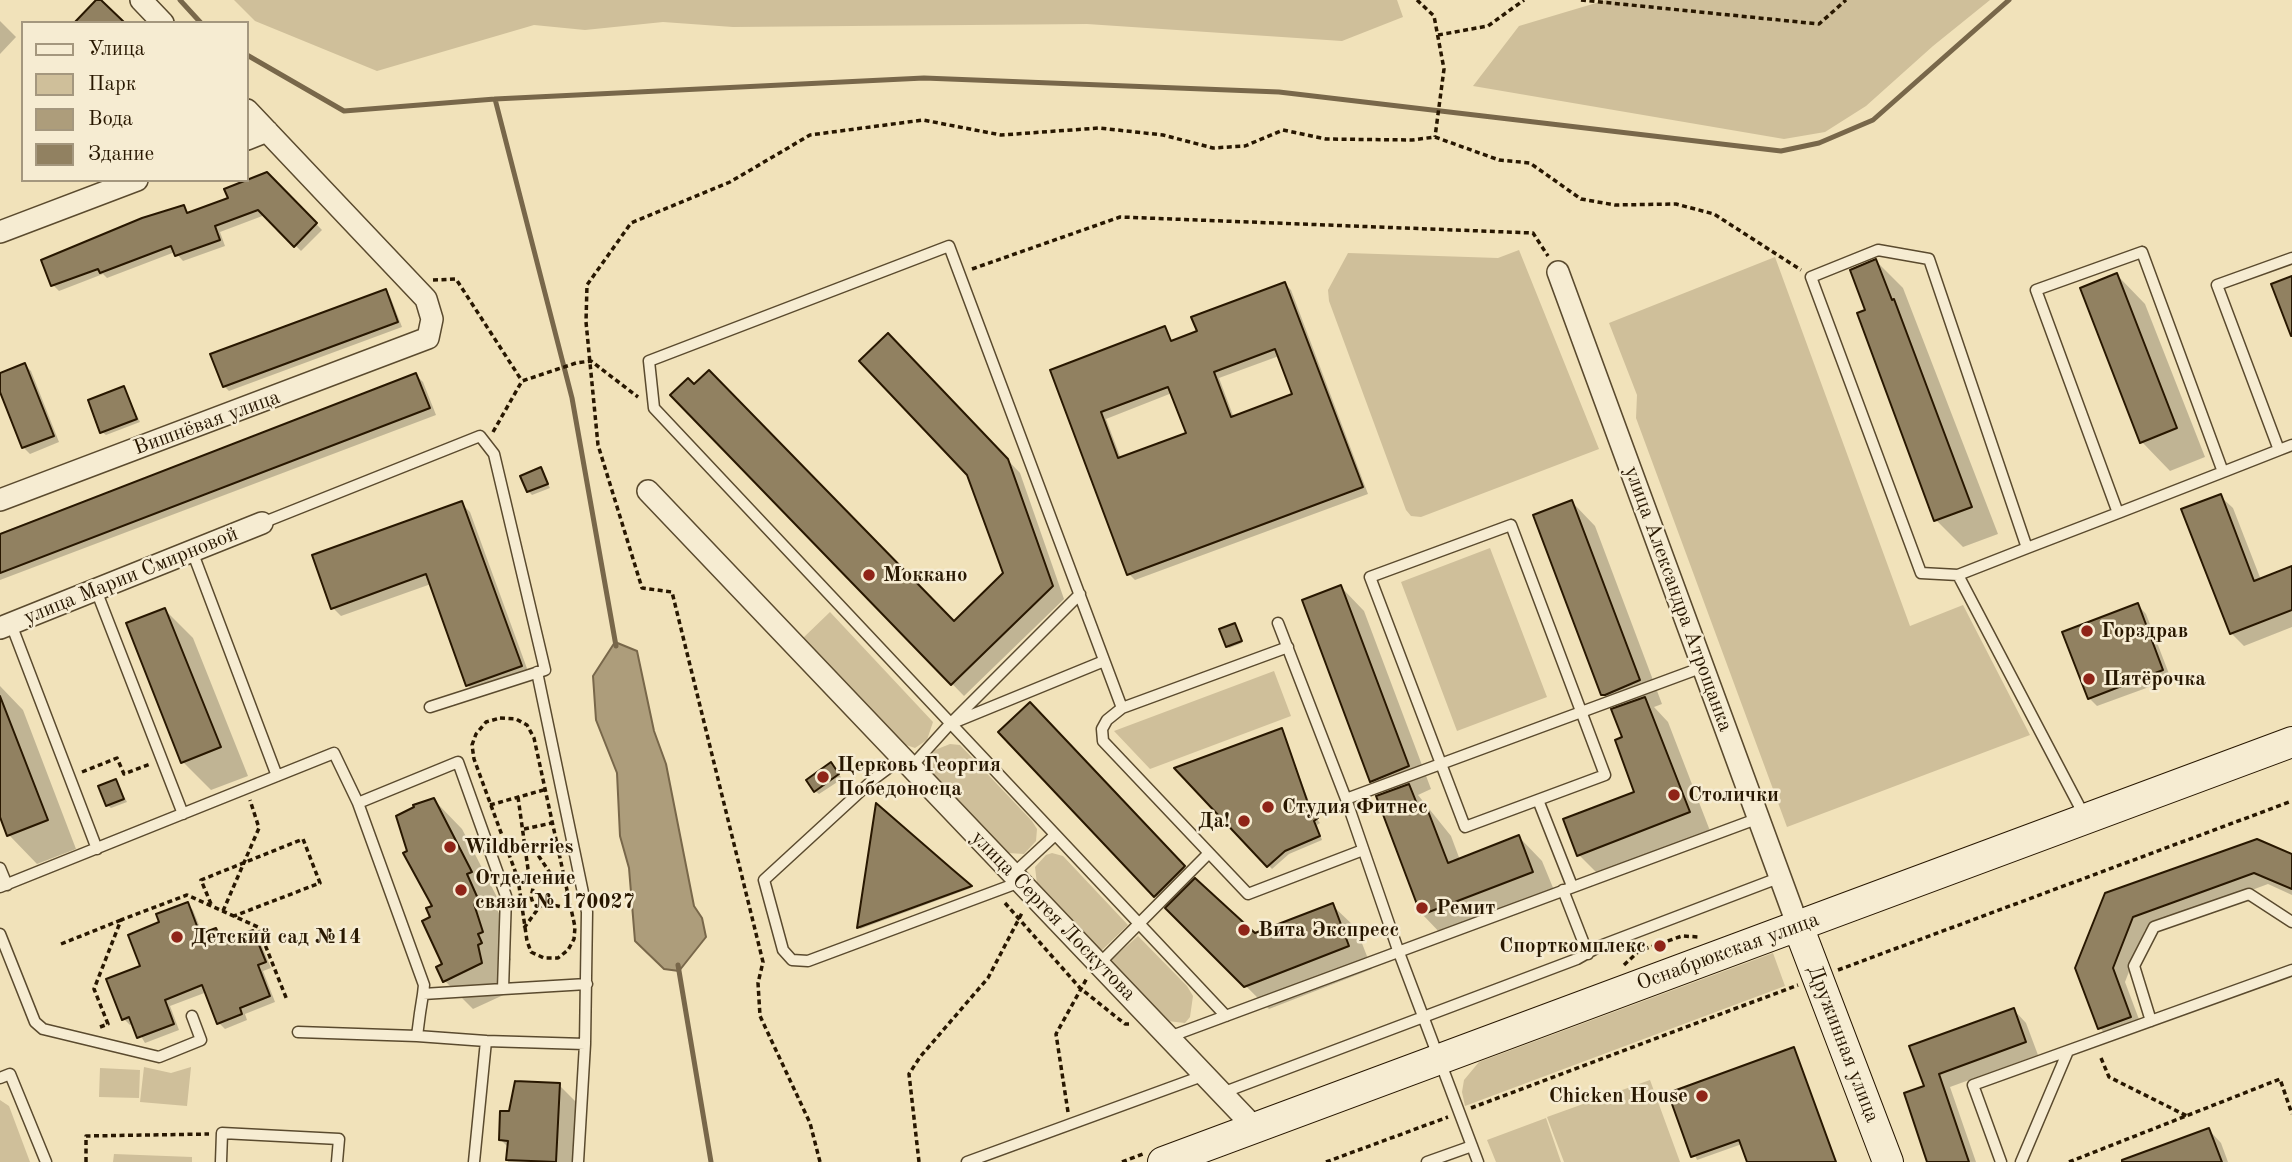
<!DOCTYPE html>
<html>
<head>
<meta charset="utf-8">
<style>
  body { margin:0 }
  #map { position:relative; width:2292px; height:1162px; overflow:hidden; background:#f1e2ba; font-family:"Old Standard TT",serif }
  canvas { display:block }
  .legend { position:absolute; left:21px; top:21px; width:228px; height:161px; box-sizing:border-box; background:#f6ecd2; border:2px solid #a4977e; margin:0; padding:9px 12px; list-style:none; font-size:21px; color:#281700 }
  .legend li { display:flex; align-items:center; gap:14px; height:35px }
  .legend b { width:35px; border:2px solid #a4977e }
</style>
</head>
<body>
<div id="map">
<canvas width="2292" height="1162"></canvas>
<ul class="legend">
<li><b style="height:9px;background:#f6ecd2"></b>Улица</li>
<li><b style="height:19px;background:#cfbf9a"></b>Парк</li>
<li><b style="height:19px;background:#ad9d7b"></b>Вода</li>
<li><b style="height:19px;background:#918161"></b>Здание</li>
</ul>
</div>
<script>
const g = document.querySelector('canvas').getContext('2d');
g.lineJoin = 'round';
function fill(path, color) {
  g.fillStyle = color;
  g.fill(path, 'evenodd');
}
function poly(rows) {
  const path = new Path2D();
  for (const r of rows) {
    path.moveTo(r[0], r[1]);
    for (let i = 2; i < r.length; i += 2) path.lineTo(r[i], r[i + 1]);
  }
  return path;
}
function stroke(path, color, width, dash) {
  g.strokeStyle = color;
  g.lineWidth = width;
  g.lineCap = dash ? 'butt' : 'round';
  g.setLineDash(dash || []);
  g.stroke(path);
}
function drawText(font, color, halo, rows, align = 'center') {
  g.font = font + ' "Old Standard TT",serif';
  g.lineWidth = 5;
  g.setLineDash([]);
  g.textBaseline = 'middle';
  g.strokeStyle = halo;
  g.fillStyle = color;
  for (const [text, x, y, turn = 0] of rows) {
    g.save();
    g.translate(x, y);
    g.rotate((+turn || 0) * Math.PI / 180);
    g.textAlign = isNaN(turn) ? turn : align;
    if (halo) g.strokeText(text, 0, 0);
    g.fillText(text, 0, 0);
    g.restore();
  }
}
const green = poly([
  [234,0,1397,0,1403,17,1342,41,1087,24,733,27,663,22,585,30,534,25,377,71,255,21],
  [1606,0,1990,0,1933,46,1866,106,1825,132,1784,139,1473,86,1519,26],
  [1519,250,1599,449,1421,517,1411,516,1406,510,1329,301,1328,290,1348,253,1498,258],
  [1775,257,1910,626,1963,605,2030,735,1787,827,1636,418,1637,395,1609,323],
  [1490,548,1547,697,1457,731,1401,582],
  [830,612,933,722,927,740,915,748,903,744,803,638],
  [1274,671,1291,716,1150,769,1114,731],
  [950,744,960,745,1032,821,1037,829,1036,841,1024,854,1008,853,932,775,928,758,935,750],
  [1052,853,1063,856,1128,925,1100,952,1037,884,1035,867,1046,855],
  [1138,936,1187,986,1193,996,1190,1017,1185,1023,1167,1021,1110,961],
  [1773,953,1785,986,1465,1106,1462,1092,1464,1080,1479,1062],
  [144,1067,171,1073,191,1067,187,1106,140,1102],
  [100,1068,140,1070,139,1098,99,1097],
  [1650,1080,1680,1162,1564,1162,1547,1117],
  [0,1100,9,1106,30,1162,0,1162],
  [1546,1118,1561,1162,1496,1162,1487,1140],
  [114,1154,192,1157,192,1162,113,1162]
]);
const water = poly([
  [615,642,637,651,654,731,666,764,694,906,702,918,706,937,679,971,664,969,635,941,629,868,620,836,617,773,596,720,593,676,615,642]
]);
const shadow = poly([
  [0,21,16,37,0,54],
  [267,174,322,230,301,251,265,215,220,232,225,246,183,261,175,252,107,278,103,274,59,291,53,285,44,261,183,207,189,213,230,199],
  [1876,261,1903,288,1998,534,1963,547,1936,520,1867,311],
  [2117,275,2145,304,2205,457,2170,471,2142,442],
  [1285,284,1291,290,1368,494,1135,580,1129,574,1052,371,1164,328,1173,342,1199,332],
  [1279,356,1294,395,1234,418,1219,378],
  [1172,393,1188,434,1121,459,1106,419],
  [385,291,390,296,402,327,229,391,224,386],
  [901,348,1020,473,1064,599,964,696,672,395,954,623,1005,574,969,474],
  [25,365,31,371,59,442,30,454,24,448,0,388,0,375],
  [416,375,423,382,436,415,0,580,0,533],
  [124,388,140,422,106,435,102,432],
  [541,469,550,488,532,495,528,491],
  [2220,496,2233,508,2261,580,2292,568,2292,627,2244,646,2231,633],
  [1572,502,1595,526,1662,704,1654,707,1668,722,1712,836,1602,878,1579,855,1637,793,1617,709,1603,694],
  [461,503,470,512,529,674,476,694,468,685,431,584,341,616,333,608],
  [1341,587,1364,611,1431,789,1418,795,1451,836,1460,860,1519,837,1542,861,1556,895,1445,938,1422,914,1386,795,1372,781],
  [2138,605,2146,614,2171,679,2097,706,2089,698],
  [165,610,193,638,248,776,211,790,183,762],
  [1236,626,1242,643,1229,648,1221,630],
  [0,686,23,710,76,849,37,864,9,835,0,812],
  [1053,727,1196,880,1254,935,1332,905,1356,928,1372,969,1269,1009,1155,896,1000,732],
  [1282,730,1314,815,1320,823,1317,825,1322,840,1289,854,1272,869,1177,769],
  [835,768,842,779,819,794,815,791],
  [116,781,127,802,111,808,107,805],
  [434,800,462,829,499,901,494,903,507,930,501,933,511,960,505,963,509,972,506,973,510,992,473,1009,445,981,433,918],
  [877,807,970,887,971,888,860,929],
  [2292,856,2292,895,2268,884,2145,930,2125,982,2143,1030,2112,1041,2100,1028,2077,968,2107,895],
  [187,904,193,910,203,935,216,930,225,943,253,932,259,939,271,968,263,971,275,1002,245,1014,247,1020,225,1029,219,1023,207,992,170,1006,179,1030,145,1043,133,1023,130,1025,124,1019,162,923],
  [2014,1010,2026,1023,2038,1055,1950,1087,1976,1162,1929,1162,1926,1087,1912,1047],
  [1793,1049,1837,1162,1749,1162,1742,1144,1697,1160,1670,1094],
  [559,1085,578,1104,575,1162,508,1162,509,1148,500,1139,510,1113],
  [2209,1130,2221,1143,2228,1162,2123,1162]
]);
const stream = poly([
  [180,0,201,23],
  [247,55,344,111,495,99,924,78,1279,92,1781,151,1819,143,1873,120,2009,0],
  [495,99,572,398,616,646],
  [678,965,711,1162]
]);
const building = poly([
  [96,0,101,0,125,23,74,23,96,0],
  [267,172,317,223,294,247,258,210,215,226,220,240,175,256,171,246,100,273,98,269,51,286,41,260,142,218,184,205,187,213,228,198,224,189,267,172],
  [1876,259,1892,300,1894,299,1972,507,1934,521,1857,313,1865,310,1850,270,1876,259],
  [2117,273,2177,428,2140,443,2080,288,2117,273],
  [2292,276,2292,336,2291,336,2271,284,2292,276],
  [1285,282,1363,487,1127,575,1050,370,1165,326,1171,341,1197,331,1191,317,1285,282],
  [1275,349,1292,394,1231,417,1214,372,1275,349],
  [1168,387,1186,433,1118,458,1101,412,1168,387],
  [386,289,398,322,223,387,210,354,386,289],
  [888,333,1008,459,1053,586,951,685,670,395,688,378,694,384,709,370,954,621,1003,573,967,475,859,361,888,333],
  [25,363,54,436,22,448,0,392,0,373,25,363],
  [416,373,430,408,0,573,0,534,416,373],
  [124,386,137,419,100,433,88,400,124,386],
  [541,467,548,484,527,492,520,476,541,467],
  [2221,494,2254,581,2292,566,2292,610,2230,634,2181,509,2221,494],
  [1572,500,1640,680,1605,695,1601,695,1533,515,1572,500],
  [462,501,522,666,466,686,426,574,331,609,312,555,462,501],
  [1341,585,1409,766,1370,782,1302,600,1341,585],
  [2138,603,2163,670,2088,699,2062,632,2138,603],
  [165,608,221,747,181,763,126,623,165,608],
  [1235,623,1242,641,1226,647,1219,629,1235,623],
  [0,696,48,820,7,836,0,817,0,696],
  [1645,697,1690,812,1577,856,1563,819,1634,792,1615,740,1622,737,1611,709,1645,697],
  [1030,702,1185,866,1154,897,998,732,1030,702],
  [1282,728,1310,809,1318,818,1314,821,1320,836,1285,851,1267,867,1174,768,1282,728],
  [831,762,839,774,814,792,806,780,831,762],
  [116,779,124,799,106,806,98,786,116,779],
  [1409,784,1421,814,1428,811,1448,863,1519,835,1533,872,1421,915,1376,796,1409,784],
  [434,798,472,872,467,874,479,901,474,904,483,932,478,934,482,943,478,945,482,963,443,982,436,967,442,964,422,921,430,917,426,908,432,906,403,853,407,851,396,816,414,807,413,805,434,798],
  [876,803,952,869,972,886,857,928,876,803],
  [2257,839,2292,854,2292,889,2254,873,2133,917,2113,968,2131,1017,2098,1029,2075,968,2105,893,2257,839],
  [1195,878,1255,933,1333,903,1349,946,1244,987,1165,908,1195,878],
  [188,902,200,934,216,928,222,942,253,930,266,962,258,965,270,996,240,1008,242,1014,217,1024,202,985,165,1000,174,1024,137,1038,129,1017,122,1020,106,979,140,966,128,935,159,922,156,914,188,902],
  [2014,1008,2026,1042,1939,1074,1969,1162,1927,1162,1904,1093,1924,1086,1909,1046,2014,1008],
  [1794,1047,1836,1162,1747,1162,1739,1140,1691,1157,1668,1093,1794,1047],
  [515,1081,560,1083,556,1162,506,1160,508,1141,499,1140,500,1111,509,1111,515,1081],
  [2209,1128,2222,1162,2122,1162,2122,1160,2209,1128]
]);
const path = poly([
  [1417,0,1434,16,1444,69,1435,137],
  [1581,0,1819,24,1846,0],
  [1438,35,1488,26,1524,0],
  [972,269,1120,217,1533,233,1548,256],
  [433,280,456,279,522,381],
  [493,432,522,381,576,363,591,361,638,397],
  [500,718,516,719,527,725,534,738,575,927,574,939,568,950,558,958,544,958,531,952,527,941,518,879,474,759,472,745,476,734,486,722,500,718],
  [82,772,117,758,124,774,150,764],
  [518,797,528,869,534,884,531,897,533,903,540,906],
  [490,805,547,789],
  [524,829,552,823],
  [509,854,526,848,534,849,550,873,565,878],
  [1005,903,1080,988,1125,1024,1132,1024],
  [211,904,201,880,303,839,320,883,234,916],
  [223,911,259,828,250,800],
  [524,928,540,906,549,904,571,909],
  [61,944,121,920],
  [1624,965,1639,951,1682,936,1699,937],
  [1838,970,2292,801],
  [100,1027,108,1024,94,989,121,920,187,895,258,927,287,1000],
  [2101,1058,2109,1077,2187,1116],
  [1471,1108,1798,985],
  [1068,1112,1056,1034,1087,978],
  [86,1162,86,1136,209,1134],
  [820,1162,810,1123,760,1016,758,983,763,962,672,592,642,588,598,445,586,322,587,285,631,223,730,182,810,135,923,120,1001,135,1099,128,1163,135,1213,148,1245,146,1283,130,1326,139,1412,140,1435,137,1499,160,1530,163,1581,199,1615,205,1676,204,1714,214,1801,270],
  [919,1162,909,1074,920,1057,988,978,1023,911],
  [1122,1162,1143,1154],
  [1326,1162,1448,1117],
  [2069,1162,2280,1079,2292,1114]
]);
const lane = poly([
  [1878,250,1929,259,2027,548,1958,575,1921,573,1811,277,1878,250],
  [2142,252,2223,472,2118,513,2036,290,2142,252],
  [2292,258,2217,285,2279,450,2292,445],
  [2223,472,2279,450],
  [262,523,480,436,494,454,545,670,430,707],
  [1511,525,1605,775,1465,827,1370,577,1511,525],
  [2027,548,2118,513],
  [192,551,277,776],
  [1958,575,2085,817],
  [96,590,183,814],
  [1278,623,1346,799,1398,950,1478,1162],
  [11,624,97,849],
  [1288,647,1122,708,1107,720,1102,729,1103,741,1248,894,1363,850],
  [537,672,587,912,585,1044],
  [1122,708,949,246,649,361,654,408,1226,1016],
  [955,722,1104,661],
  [902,758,875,778,764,880,783,950,792,960,808,961,1020,882],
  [911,767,949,725,1080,594],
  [1346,799,1703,667],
  [1538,800,1572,886],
  [0,868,7,885],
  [1013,874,1054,836],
  [0,887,334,753,358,803],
  [1563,890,1588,954],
  [0,934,35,1022,43,1029,159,1057,201,1040,192,1016],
  [1099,964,1209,853],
  [503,989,587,984],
  [423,994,503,989,506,896,458,762,358,803,424,985,423,994,420,1013,417,1036,486,1041,585,1044,578,1162],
  [2151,1021,2134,966,2154,927,2249,894,2292,922],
  [298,1032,417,1036],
  [1169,1037,1759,818],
  [0,1078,10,1074,46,1162],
  [1222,1093,1577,959,1600,946,1781,877],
  [221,1162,222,1133,339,1139,337,1162],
  [474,1162,486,1041],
  [967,1162,1205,1075],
  [1427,1162,1472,1146],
  [2001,1162,1973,1085,2292,970],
  [2021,1162,2068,1051]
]);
const street = poly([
  [141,0,163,23],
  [247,139,267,131],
  [0,232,137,180],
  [1558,272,1798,926],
  [648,491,1255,1128],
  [0,500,428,338,432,319,426,299,247,110],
  [0,628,262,523]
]);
const secondary = poly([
  [1798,926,1888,1162],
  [1163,1162,2292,742]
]);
const markers = [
  [869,575,7,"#8f2418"],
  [2087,631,7,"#8f2418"],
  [2089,679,7,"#8f2418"],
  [823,777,7,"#8f2418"],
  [1674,795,7,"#8f2418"],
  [1268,807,7,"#8f2418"],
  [1244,821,7,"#8f2418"],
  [450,847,7,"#8f2418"],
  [461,890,7,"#8f2418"],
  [1422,908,7,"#8f2418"],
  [1244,930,7,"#8f2418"],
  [177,937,7,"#8f2418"],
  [1660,946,7,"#8f2418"],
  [1702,1096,7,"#8f2418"]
];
const streetNames = [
  ["Вишнёвая улица",207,423,-20],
  ["улица Марии Смирновой",131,576,-22],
  ["улица Александра Атрощанка",1678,599,70],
  ["улица Сергея Лоскутова",1053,916,46],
  ["Оснабрюкская улица",1728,952,-20],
  ["Дружинная улица",1843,1044,69]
];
const poiNames = [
  ["Моккано",883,575],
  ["Горздрав",2101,631],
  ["Пятёрочка",2103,679],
  ["Церковь Георгия",837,765],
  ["Победоносца",837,789],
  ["Столички",1688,795],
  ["Студия Фитнес",1282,807],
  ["Да!",1230,821,"right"],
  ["Wildberries",464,847],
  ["Отделение",475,878],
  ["связи № 170027",475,902],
  ["Ремит",1436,908],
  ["Вита Экспресс",1258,930],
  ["Детский сад №14",191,937],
  ["Спорткомплекс",1646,946,"right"],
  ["Chicken House",1688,1096,"right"]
];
fill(green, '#cfbf9a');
fill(water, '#ad9d7b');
stroke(water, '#78674a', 2);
fill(shadow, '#0003');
stroke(stream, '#78674a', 5);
fill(building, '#918161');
stroke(building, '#281700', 2);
stroke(lane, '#5a4a2e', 13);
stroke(street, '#5a4a2e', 24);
stroke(secondary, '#281700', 32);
stroke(path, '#281700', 3.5, [5, 3.5]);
stroke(lane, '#f6ecd2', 10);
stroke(street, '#f6ecd2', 21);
stroke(secondary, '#f6ecd2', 30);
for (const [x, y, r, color] of markers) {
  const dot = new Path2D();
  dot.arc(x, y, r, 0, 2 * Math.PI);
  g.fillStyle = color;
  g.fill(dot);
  stroke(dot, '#f6ecd2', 2.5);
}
drawText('21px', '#281700', '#f6ecd2', streetNames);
drawText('bold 21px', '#281700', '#f6ecd2', poiNames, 'left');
</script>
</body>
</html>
